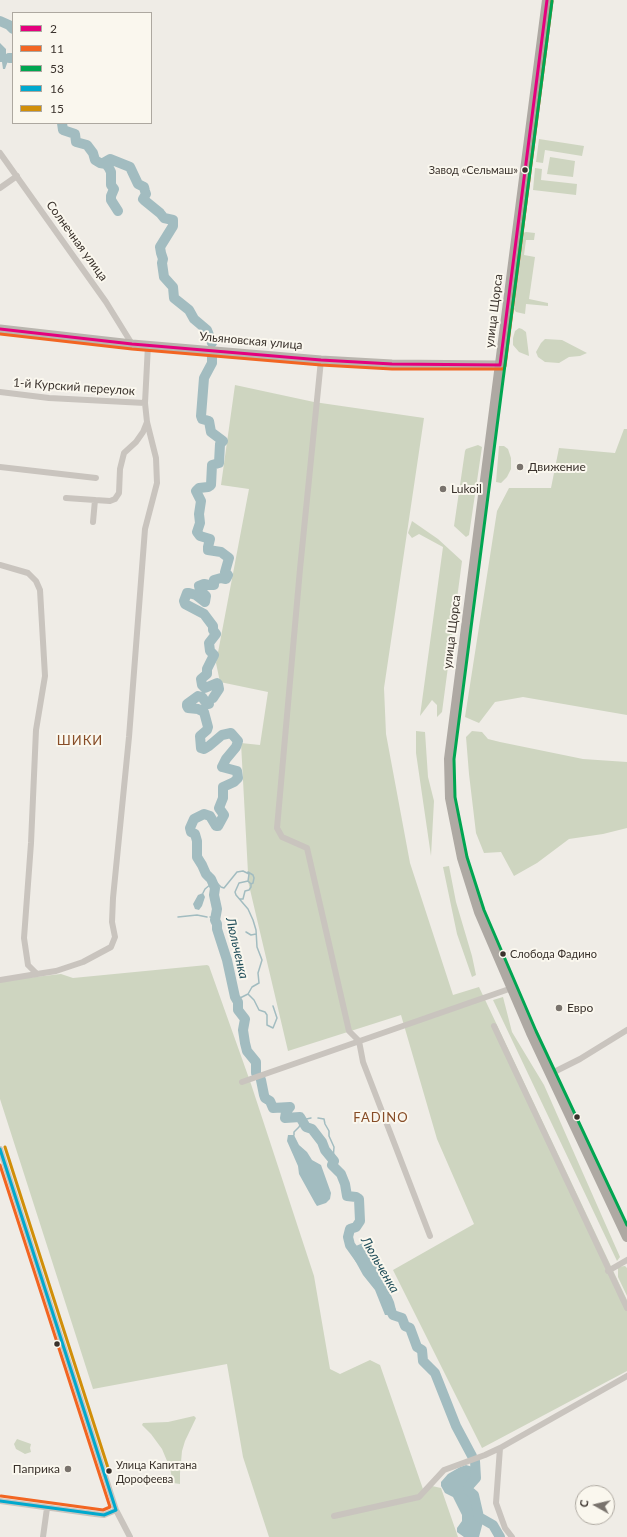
<!DOCTYPE html>
<html>
<head>
<meta charset="utf-8">
<style>
  body { margin:0 }
  #map { position:relative; width:627px; height:1537px; overflow:hidden; background:#efece6; font-family:Lato,sans-serif }
  canvas { display:block }
  .legend { position:absolute; left:12px; top:12px; width:140px; height:112px; box-sizing:border-box; background:#faf7ee; border:1px solid #ada8a0; margin:0; padding:5px 7px; list-style:none; font-size:12px; color:#3a322c }
  .legend li { display:flex; align-items:center; gap:8px; height:20px }
  .legend b { width:20px; border:1px solid #ada8a0 }
  .north { position:absolute; left:575px; top:1485px; width:40px; height:40px; box-sizing:border-box; background:#faf7ee; border:1px solid #ada8a0; border-radius:50%; rotate:278deg; font-size:11px; font-weight:700; line-height:16px; text-align:center; color:#3a322c }
  .north::after { content:''; display:block; margin:auto; width:14px; height:18px; background:#79736d; clip-path:polygon(50% 0,100% 100%,50% 72%,0 100%) }
</style>
</head>
<body>
<div id="map">
<canvas width="627" height="1537"></canvas>
<ul class="legend">
<li><b style="height:5px;background:#e5007d"></b>2</li>
<li><b style="height:5px;background:#f26522"></b>11</li>
<li><b style="height:5px;background:#00a651"></b>53</li>
<li><b style="height:5px;background:#00a9ce"></b>16</li>
<li><b style="height:5px;background:#d18f09"></b>15</li>
</ul>
<div class="north">С</div>
</div>
<script>
const g = document.querySelector('canvas').getContext('2d');
g.lineJoin = 'round';
function fill(path, color) {
  g.fillStyle = color;
  g.fill(path, 'evenodd');
}
function poly(rows) {
  const path = new Path2D();
  for (const r of rows) {
    path.moveTo(r[0], r[1]);
    for (let i = 2; i < r.length; i += 2) path.lineTo(r[i], r[i + 1]);
  }
  return path;
}
function stroke(path, color, width, dash) {
  g.strokeStyle = color;
  g.lineWidth = width;
  g.lineCap = dash ? 'butt' : 'round';
  g.setLineDash(dash || []);
  g.stroke(path);
}
function drawText(font, color, halo, rows, align = 'center') {
  g.font = font + ' Lato,sans-serif';
  g.lineWidth = 4;
  g.setLineDash([]);
  g.textBaseline = 'middle';
  g.strokeStyle = halo;
  g.fillStyle = color;
  for (const [text, x, y, turn = 0] of rows) {
    g.save();
    g.translate(x, y);
    g.rotate((+turn || 0) * Math.PI / 180);
    g.textAlign = isNaN(turn) ? turn : align;
    if (halo) g.strokeText(text, 0, 0);
    g.fillText(text, 0, 0);
    g.restore();
  }
}
const green = poly([
  [539,139,584,146,582,156,545,150,543,163,536,162],
  [550,157,575,161,573,177,547,174],
  [535,168,542,169,541,180,577,184,576,195,533,190],
  [526,232,535,233,534,240,526,240,524,255,535,257,529,299,548,303,548,306,526,304,525,314,516,312,514,309,523,233],
  [519,328,522,329,526,332,529,356,519,352,513,345,513,338,515,331],
  [545,339,562,340,587,353,580,356,569,357,559,363,545,362,538,357,536,352,541,343],
  [235,385,314,402,424,418,384,688,386,734,410,863,453,995,479,987,627,1300,627,1371,482,1448,393,1270,474,1224,437,1139,401,1015,288,1051,248,881,248,873,241,743,260,745,268,692,220,682,216,663,249,489,221,485],
  [624,429,627,429,627,715,523,697,495,702,479,723,465,717,497,511,509,488,551,488,559,448,615,453],
  [478,445,482,447,469,535,466,537,454,526,465,451,466,449],
  [499,446,504,446,508,449,511,458,511,469,507,477,501,483,496,482],
  [412,521,438,539,462,561,442,712,437,717,437,705,432,700,420,716,443,547,419,534,412,538,408,533],
  [416,731,425,732,428,777,434,801,431,856,416,753],
  [472,731,482,732,488,739,500,742,583,759,627,762,627,828,603,834,569,839,537,863,514,876,501,852,484,853,476,833,469,774,466,737],
  [449,866,456,902,472,956,476,975,472,977,457,934,443,867],
  [207,965,209,966,251,1084,314,1276,330,1369,340,1374,370,1360,380,1365,424,1492,432,1486,441,1488,458,1537,269,1537,243,1457,227,1364,93,1389,0,1099,0,981,61,974,73,978],
  [503,997,512,1032,544,1085,620,1257,617,1261,493,1000],
  [625,1266,627,1268,627,1296,618,1277,618,1267],
  [194,1416,196,1418,185,1441,182,1451,180,1473,180,1484,173,1483,170,1468,162,1449,151,1434,142,1425,143,1423,168,1422],
  [17,1439,31,1444,30,1448,31,1452,25,1454,16,1449,14,1444]
]);
const water = poly([
  [0,43,6,49,6,55,9,58,5,69,3,69,2,62,0,62],
  [203,893,205,897,202,906,199,910,195,909,193,904,198,895],
  [288,1135,294,1135,299,1145,307,1152,312,1160,321,1165,331,1193,330,1199,326,1203,317,1206,315,1203,299,1174,298,1166,287,1141],
  [363,1243,368,1244,370,1247,394,1302,396,1310,393,1315,385,1315,375,1290,363,1275,352,1255,351,1248],
  [466,1465,473,1467,476,1472,476,1478,467,1489,469,1492,474,1495,477,1515,483,1522,479,1537,464,1537,457,1532,457,1528,462,1521,462,1515,453,1497,445,1493,441,1486,441,1482,448,1474,460,1467]
]);
const stream = poly([
  [248,872,253,875,254,878,253,883,251,884],
  [203,893,205,889,211,884,212,881,216,882,221,887,224,888,237,872,243,871,249,874,248,881,239,883,235,892,236,895,248,909,253,920,256,930,257,947,262,960,258,973,259,983,252,987,248,994],
  [240,899,243,899,245,891,249,890,251,887,251,884,248,881],
  [178,917,197,915,207,917],
  [210,917,215,918],
  [246,932,251,935,256,934],
  [236,998,240,998,248,994,254,1000,259,1010,265,1012,267,1015,267,1025,273,1028,277,1018,273,1006],
  [318,1118,324,1119,325,1124,329,1131,329,1136,334,1147,333,1160],
  [294,1135,294,1132,299,1127,302,1120,311,1118]
]);
const river = poly([
  [0,21,9,25,13,29],
  [9,58,13,58],
  [62,123,63,130,75,134,76,142,87,145,93,153,95,160,100,163,106,164,109,168,111,172,111,185,114,189,111,196,111,200,118,211],
  [103,163,110,159,130,167,138,184,144,187,145,191,146,194,143,199,144,200,160,213,164,218,173,220,173,226,160,247,161,253,163,259,162,263,164,277,173,287,174,298,189,310,194,319,207,330,212,343],
  [212,356,212,363,204,378,201,416,202,419,209,421,211,432,223,441,220,444,219,463,212,465,211,485,208,487,199,488,196,491,201,501,199,514,200,523,197,532,200,536,210,539,208,547,208,550,221,552,229,558,225,572,228,575,226,579,221,578,214,580,214,585,209,585,204,584,199,586,200,590,206,596,205,602,196,595,189,593,187,593,184,601,185,604,204,614,213,626,213,630,216,634,209,643,210,651,214,655,207,669,207,674,201,679,202,685,205,688,217,683,218,684,219,689,213,698],
  [209,704,207,704,202,697,198,696,187,704,187,706,188,708,198,709,204,712,208,727,207,730,200,736,201,748,204,749,209,746,222,735,231,733,238,741,236,747,226,759,222,767,237,771,238,778,234,782,223,787,223,798,219,808,224,815,218,826,216,826,210,816,204,814,194,819,190,828,191,832,195,834,197,841,197,857,202,865,206,874,211,879,215,888,214,895,217,909,215,920,217,924,217,929,227,960,235,997,238,1002,238,1010,245,1019,243,1030,245,1043,247,1051,256,1062,256,1073],
  [261,1080,264,1095,265,1098,270,1101,273,1108,290,1107,286,1112,285,1118,300,1117,306,1127,312,1129,322,1142,325,1150,334,1161,332,1165,341,1174,345,1184,347,1196,356,1197,359,1199,360,1221,356,1227,350,1229,348,1237,350,1245,360,1259],
  [387,1303,393,1315,402,1318,405,1326,410,1328,417,1347,422,1350,423,1361,435,1373,456,1426,472,1456],
  [475,1461,476,1478,468,1487,468,1490,474,1495,479,1517,493,1525,500,1537]
]);
const street = poly([
  [0,153,106,302,132,344],
  [0,188,17,176],
  [321,360,300,569,277,828,282,837,307,848,349,1031,359,1041,363,1062,430,1236],
  [0,392,49,398,145,403],
  [0,467,96,478],
  [66,498,95,500],
  [93,522,95,500,110,501,115,499,119,493,120,469,124,453,136,442,143,432,147,422],
  [0,565,28,573,36,581,40,590,45,676,36,730,31,843,24,938,28,965,37,974,56,971,83,962,111,947,115,937,112,922,113,898,129,737,145,529,157,483,156,458,147,422,145,403,148,345],
  [0,980,37,974],
  [494,1026,627,1308],
  [550,1074,580,1059,627,1030],
  [242,1082,512,988],
  [0,1149,116,1510,130,1537],
  [608,1271,627,1260],
  [500,1448,496,1503,505,1528,512,1537],
  [0,1501,95,1514,104,1515,116,1510],
  [334,1516,419,1497,444,1470,485,1455,500,1448,627,1376],
  [43,1537,47,1508]
]);
const secondary = poly([
  [0,329,132,344,321,360,392,364,500,365]
]);
const primary = poly([
  [547,0,449,759,450,798,462,858,479,912,531,1033,627,1237]
]);
const bus1 = poly([
  [0,329,132,344,321,360,392,364,500,365],
  [500,365,547,0]
]);
const bus2 = poly([
  [0,334,132,349,321,365,392,369,503,369,505,366,552,1],
  [0,1165,110,1507,103,1510,1,1496]
]);
const bus3 = poly([
  [552,1,454,759,455,797,467,857,484,910,536,1031,627,1225]
]);
const bus4 = poly([
  [0,1149,116,1510],
  [0,1501,104,1515,116,1510]
]);
const bus5 = poly([
  [5,1147,109,1471]
]);
const markers = [
  [525,170,3.5,"#3a322c"],
  [520,467,4,"#79736d"],
  [443,489,4,"#79736d"],
  [503,954,3.5,"#3a322c"],
  [559,1008,4,"#79736d"],
  [577,1117,3.5,"#3a322c"],
  [57,1344,3.5,"#3a322c"],
  [68,1469,4,"#79736d"],
  [109,1471,3.5,"#3a322c"]
];
const busNames = [
  ["Завод «Сельмаш»",518,170,"right"],
  ["Слобода Фадино",510,954],
  ["Улица Капитана",116,1465],
  ["Дорофеева",116,1479]
];
const streetNames = [
  ["Солнечная улица",77,241,54],
  ["улица Щорса",494,311,-83],
  ["Ульяновская улица",251,341,5],
  ["1-й Курский переулок",74,387,4],
  ["улица Щорса",452,632,-83]
];
const poiNames = [
  ["Движение",528,467],
  ["Lukoil",451,489],
  ["Евро",567,1008],
  ["Паприка",60,1469,"right"]
];
const neighbourhoodNames = [
  ["ШИКИ",80,741],
  ["FADINO",381,1118]
];
const waterNames = [
  ["Люльченка",237,948,77],
  ["Люльченка",380,1265,60]
];
fill(green, '#ced5c0');
fill(water, '#a2bcc0');
stroke(stream, '#a2bcc0', 1.5);
stroke(river, '#a2bcc0', 10);
stroke(street, '#c9c4be', 6);
stroke(secondary, '#b9b5ae', 9);
stroke(primary, '#aea9a3', 10);
stroke(bus1, '#e5007d', 3);
stroke(bus2, '#f26522', 3);
stroke(bus3, '#00a651', 3);
stroke(bus4, '#00a9ce', 3);
stroke(bus5, '#d18f09', 3);
for (const [x, y, r, color] of markers) {
  const dot = new Path2D();
  dot.arc(x, y, r, 0, 2 * Math.PI);
  g.fillStyle = color;
  g.fill(dot);
  stroke(dot, '#faf7ee', 1.5);
}
drawText('11px', '#3a322c', '#faf7ee', busNames, 'left');
drawText('12px', '#3a322c', '#faf7ee', streetNames);
drawText('12px', '#3a322c', '#faf7ee', poiNames, 'left');
g.letterSpacing = '1px';
drawText('13px', '#874c26', '#faf7ee', neighbourhoodNames);
g.letterSpacing = '0px';
drawText('italic 13px', '#224f5b', '#faf7ee', waterNames);
</script>
</body>
</html>
